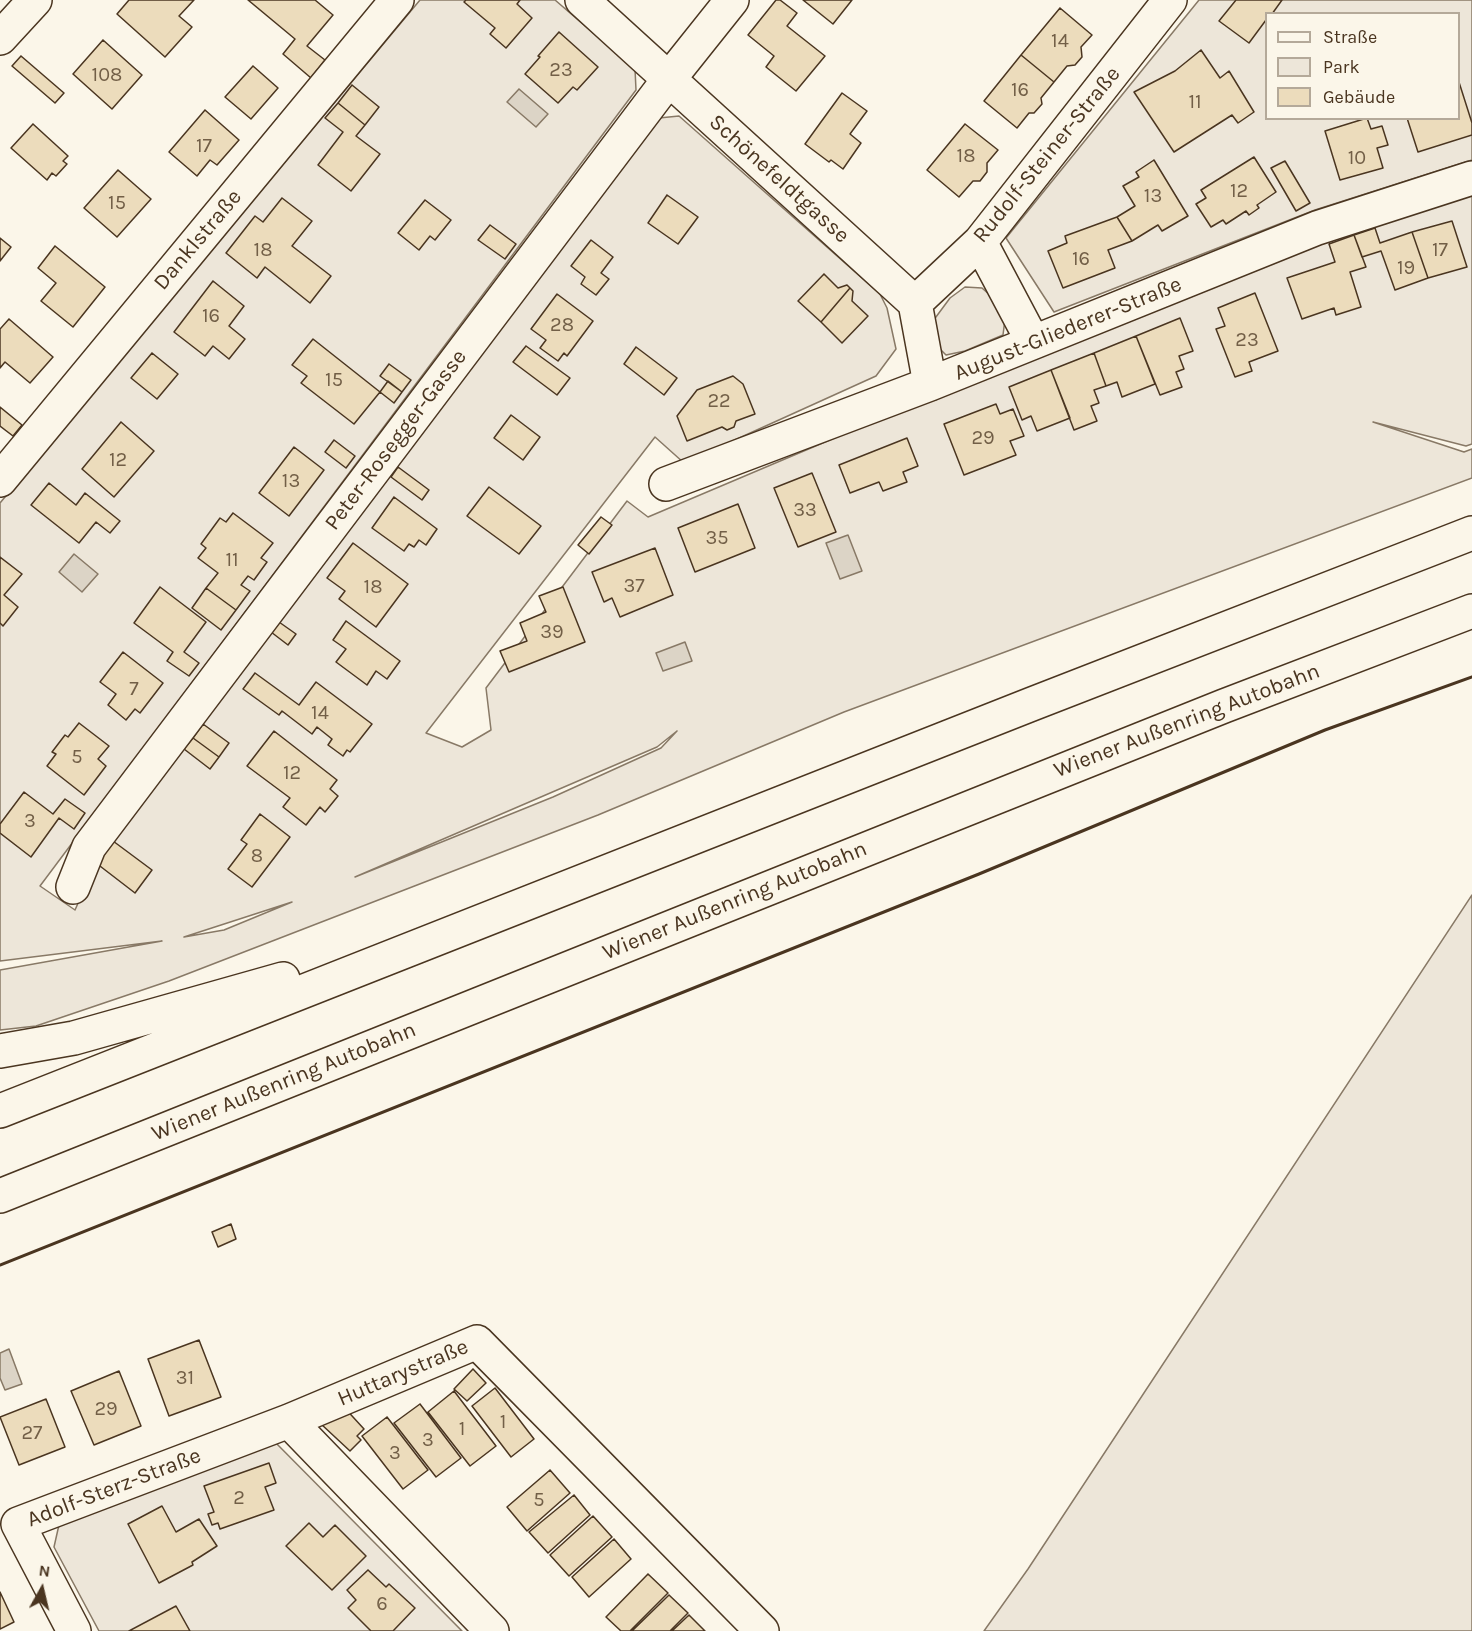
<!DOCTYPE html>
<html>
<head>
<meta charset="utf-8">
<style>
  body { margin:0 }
  #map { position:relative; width:1472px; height:1631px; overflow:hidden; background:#fbf6e9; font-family:Karla,sans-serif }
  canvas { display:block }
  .legend { position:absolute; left:1265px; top:12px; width:195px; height:108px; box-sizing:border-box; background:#fbf6e9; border:2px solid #b4a999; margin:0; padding:8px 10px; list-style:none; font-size:18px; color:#4a3520 }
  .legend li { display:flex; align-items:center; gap:12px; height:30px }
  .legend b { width:30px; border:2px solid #b4a999 }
  .north { position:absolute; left:12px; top:1559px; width:60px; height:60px; -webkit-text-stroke:4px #fbf6e9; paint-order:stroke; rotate:8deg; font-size:16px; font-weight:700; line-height:24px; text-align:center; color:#4a3520 }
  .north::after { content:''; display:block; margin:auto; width:21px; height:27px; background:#4a3520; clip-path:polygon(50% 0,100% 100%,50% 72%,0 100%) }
</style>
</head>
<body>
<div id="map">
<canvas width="1472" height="1631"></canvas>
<ul class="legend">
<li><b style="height:8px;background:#fbf6e9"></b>Straße</li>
<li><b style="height:16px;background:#ede6d9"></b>Park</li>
<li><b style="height:16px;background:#ecdcbc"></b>Gebäude</li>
</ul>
<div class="north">N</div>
</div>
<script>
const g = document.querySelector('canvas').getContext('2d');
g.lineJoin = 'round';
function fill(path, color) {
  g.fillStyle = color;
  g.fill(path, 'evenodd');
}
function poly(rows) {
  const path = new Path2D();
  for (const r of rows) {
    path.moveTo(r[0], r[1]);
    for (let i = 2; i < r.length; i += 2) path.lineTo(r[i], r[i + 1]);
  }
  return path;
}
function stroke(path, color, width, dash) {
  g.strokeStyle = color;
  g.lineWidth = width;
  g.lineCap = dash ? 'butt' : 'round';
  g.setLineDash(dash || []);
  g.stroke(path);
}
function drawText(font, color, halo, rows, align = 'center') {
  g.font = font + ' Karla,sans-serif';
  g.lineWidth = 4.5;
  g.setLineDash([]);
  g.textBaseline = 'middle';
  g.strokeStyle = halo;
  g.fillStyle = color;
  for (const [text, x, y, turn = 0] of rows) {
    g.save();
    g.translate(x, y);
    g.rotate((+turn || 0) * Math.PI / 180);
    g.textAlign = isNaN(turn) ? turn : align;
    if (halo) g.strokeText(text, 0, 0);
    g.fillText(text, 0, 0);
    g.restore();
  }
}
const green = poly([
  [420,0,555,0,635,69,636,90,40,886,75,910,96,863,659,118,679,116,880,294,887,308,896,349,876,376,684,463,655,437,426,733,462,747,491,730,486,688,627,501,648,517,1472,168,1472,444,1466,446,1373,422,1464,452,1472,449,1472,478,844,712,598,815,169,981,36,1026,0,1030,0,970,162,941,0,961,0,503,420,0],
  [677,731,661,748,553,797,355,877,657,747,677,731],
  [292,902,224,930,184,937,292,902],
  [1199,0,1472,0,1472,160,1315,210,1054,312,1006,238,1199,0],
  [1266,14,1458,14,1458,118,1266,118,1266,14],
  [965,287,982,288,991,296,1005,319,1003,335,965,351,946,355,938,347,933,321,950,298,965,287],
  [1472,895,1472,1631,984,1631,1028,1569,1472,895],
  [273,1440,462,1631,99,1631,54,1547,63,1507,273,1440]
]);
const water = poly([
  [519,89,548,114,536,127,507,102,519,89],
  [848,535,862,571,840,579,826,543,848,535],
  [74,554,98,574,82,592,59,572,74,554],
  [685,642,692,661,663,671,656,653,685,642],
  [9,1349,22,1384,5,1390,0,1378,0,1353,9,1349]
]);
const building = poly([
  [129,0,194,0,179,16,192,27,165,57,117,14,129,0],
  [248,0,315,0,333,15,307,46,325,60,311,78,283,54,295,39,248,0],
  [466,0,520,0,517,4,532,18,506,48,490,34,495,28,464,2,466,0],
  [776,0,780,0,797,13,787,26,825,56,796,91,766,67,774,56,748,35,776,0],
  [803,0,852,0,833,24,803,0],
  [1236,0,1282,0,1272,14,1266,14,1266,20,1249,43,1219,21,1236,0],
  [1060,8,1092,35,1081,47,1082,57,1075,65,1067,66,1054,82,1021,55,1060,8],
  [559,32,598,67,577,90,573,87,558,103,525,74,540,57,538,56,559,32],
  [103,40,142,75,112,109,73,74,103,40],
  [1201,50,1220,78,1229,71,1254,112,1238,123,1232,115,1174,152,1134,92,1175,71,1201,50],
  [1021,55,1054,82,1041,98,1042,104,1034,113,1029,113,1017,128,984,101,1021,55],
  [21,56,64,93,55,103,12,66,21,56],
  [253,66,278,88,251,119,225,97,253,66],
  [1458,79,1472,123,1472,135,1418,152,1407,118,1458,118,1458,79],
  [352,85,379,107,365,125,338,103,352,85],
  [842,93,867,111,850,134,861,143,843,169,831,160,829,162,805,144,842,93],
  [338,103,365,125,356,136,380,154,351,191,318,165,343,132,325,118,338,103],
  [205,110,239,140,217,165,210,160,197,176,169,152,205,110],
  [1367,118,1371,129,1382,126,1388,145,1377,148,1383,168,1340,180,1325,131,1367,118],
  [33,124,68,156,63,161,67,164,56,176,52,173,47,180,11,148,33,124],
  [965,124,998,150,987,163,987,172,980,181,973,181,959,197,927,170,965,124],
  [1254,157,1276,192,1257,205,1259,208,1249,215,1246,211,1226,224,1223,220,1211,227,1196,204,1206,198,1201,190,1254,157],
  [1154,160,1188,216,1162,231,1158,225,1132,241,1117,217,1135,206,1123,186,1139,177,1136,172,1154,160],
  [1285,161,1310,203,1296,211,1271,168,1285,161],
  [118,170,151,199,117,237,84,208,118,170],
  [667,195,698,217,678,244,648,223,667,195],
  [282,198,312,221,292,246,331,276,310,303,265,267,257,278,226,253,255,216,263,222,282,198],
  [425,200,451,220,435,240,430,236,419,250,398,233,425,200],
  [1117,217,1132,241,1108,250,1115,268,1063,288,1048,251,1067,243,1065,236,1117,217],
  [1452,221,1467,267,1428,278,1412,232,1452,221],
  [490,225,516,244,505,259,478,240,490,225],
  [1375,228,1380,243,1412,232,1428,278,1395,290,1381,251,1362,257,1354,235,1375,228],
  [1354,235,1366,267,1350,272,1361,307,1336,315,1334,308,1302,319,1287,278,1335,262,1329,244,1354,235],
  [0,238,11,247,0,261,0,238],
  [591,240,613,257,601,273,609,279,596,295,581,284,585,277,571,266,591,240],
  [55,246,105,287,73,327,41,301,56,283,38,268,55,246],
  [824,274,838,288,847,285,850,288,821,322,798,301,824,274],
  [213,281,244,306,229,326,245,339,229,359,213,346,205,356,174,332,213,281],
  [850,288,853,291,852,301,868,316,842,343,821,322,850,288],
  [1255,293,1278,351,1249,362,1252,371,1235,377,1216,329,1225,326,1218,308,1255,293],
  [557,294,593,321,567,356,564,353,558,361,540,348,546,340,531,329,557,294],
  [1180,318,1193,351,1179,356,1184,369,1176,372,1182,387,1160,395,1136,336,1180,318],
  [9,319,53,357,30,383,5,362,0,368,0,329,9,319],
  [1136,336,1155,384,1122,397,1117,382,1106,386,1094,353,1136,336],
  [313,339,380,392,354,424,301,383,307,376,292,365,313,339],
  [526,346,570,378,557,395,513,362,526,346],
  [636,347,677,378,664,395,624,364,636,347],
  [152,353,178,374,157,399,131,378,152,353],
  [1094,353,1106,386,1094,390,1099,403,1091,406,1097,421,1074,430,1051,370,1094,353],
  [389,364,411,380,402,392,380,376,389,364],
  [1051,370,1070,418,1037,431,1031,416,1022,420,1009,387,1051,370],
  [733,376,743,384,755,414,736,421,734,427,727,430,722,427,687,441,677,416,697,390,733,376],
  [388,381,402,392,394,403,380,392,388,381],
  [996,404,1000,414,1013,409,1024,436,1010,441,1016,455,964,475,944,424,996,404],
  [0,407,22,425,13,436,0,426,0,407],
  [511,415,540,437,523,460,494,438,511,415],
  [121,422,154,451,114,497,82,469,121,422],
  [907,438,918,466,903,472,907,482,883,491,879,482,850,493,839,465,907,438],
  [334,440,355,456,346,468,325,452,334,440],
  [294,447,324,470,289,516,259,493,294,447],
  [398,467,429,490,422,500,391,477,398,467],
  [812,473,836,532,798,547,774,488,812,473],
  [49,483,76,505,85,493,120,521,110,533,96,522,79,543,31,505,49,483],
  [489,487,541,526,519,554,467,516,489,487],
  [394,497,437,529,426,545,419,540,414,547,409,544,404,551,372,528,394,497],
  [738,504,755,548,695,572,678,528,738,504],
  [233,513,273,543,261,558,267,562,254,580,248,576,241,585,250,591,236,610,206,588,218,573,198,558,206,548,201,544,220,518,226,522,233,513],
  [601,517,612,525,589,554,578,545,601,517],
  [353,543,408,584,376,627,339,599,345,591,327,578,353,543],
  [655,548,673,595,620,617,612,598,604,602,592,572,655,548],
  [0,557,22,574,4,595,18,607,3,626,0,623,0,557],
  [160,587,206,622,184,652,199,663,189,676,167,661,173,652,134,623,160,587],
  [563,587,585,642,509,672,500,651,527,641,520,623,546,612,539,596,563,587],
  [206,588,236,610,221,630,192,608,206,588],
  [346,621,400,661,387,679,376,671,367,685,336,662,346,649,333,640,346,621],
  [279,622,296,634,288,645,271,632,279,622],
  [123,652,163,683,140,713,135,709,126,720,108,705,116,694,100,682,123,652],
  [255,673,299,705,316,682,372,724,350,752,347,750,343,756,328,745,332,739,317,727,312,734,282,711,279,715,243,689,255,673],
  [79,723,109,746,98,759,106,766,84,795,47,766,56,754,52,752,65,735,68,737,79,723],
  [203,724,229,743,219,757,193,738,203,724],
  [274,731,337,780,330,789,338,796,325,812,320,807,306,825,283,807,290,798,247,766,274,731],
  [193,738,219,757,210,769,184,749,193,738],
  [24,792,53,814,65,799,85,813,74,829,59,818,31,857,0,833,0,824,24,792],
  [260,814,290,837,252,887,228,869,247,844,241,840,260,814],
  [113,841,152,870,135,893,96,863,113,841],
  [231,1224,236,1239,218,1247,212,1232,231,1224],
  [199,1340,221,1397,169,1416,148,1359,199,1340],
  [473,1369,486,1383,467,1401,454,1389,473,1369],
  [119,1371,141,1426,94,1445,71,1391,119,1371],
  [495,1388,534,1439,511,1457,472,1406,495,1388],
  [454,1391,496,1446,470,1466,428,1412,454,1391],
  [46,1399,65,1447,19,1465,0,1417,46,1399],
  [420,1404,461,1458,436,1477,394,1423,420,1404],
  [342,1405,364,1429,357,1436,361,1440,350,1451,321,1424,342,1405],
  [387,1417,428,1470,403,1489,362,1436,387,1417],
  [269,1463,276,1483,265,1487,274,1510,220,1529,218,1523,212,1525,208,1514,214,1512,204,1486,269,1463],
  [550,1470,570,1493,527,1531,507,1507,550,1470],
  [574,1495,590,1515,548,1553,529,1532,574,1495],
  [162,1506,176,1532,199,1519,217,1546,192,1562,193,1565,159,1583,128,1524,162,1506],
  [593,1516,612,1537,569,1576,550,1555,593,1516],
  [309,1523,323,1537,335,1525,366,1556,332,1590,286,1546,309,1523],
  [614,1539,631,1559,589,1597,572,1577,614,1539],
  [368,1570,386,1587,389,1584,415,1608,393,1631,371,1631,348,1608,356,1600,347,1590,368,1570],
  [648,1574,668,1593,630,1631,621,1631,606,1617,648,1574],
  [0,1592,14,1622,0,1629,0,1592],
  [669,1595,688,1613,670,1631,632,1631,669,1595],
  [176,1606,190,1631,129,1631,176,1606],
  [689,1615,705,1631,672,1631,689,1615]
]);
const minor = poly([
  [582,0,915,303,930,384],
  [0,38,35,0],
  [980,242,1033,342],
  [915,303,980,242,1170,0],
  [0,480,397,0],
  [666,484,930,384,1317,228,1472,178],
  [73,887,89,847,669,79,732,0],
  [289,1421,492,1631],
  [74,1631,18,1524,289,1421,477,1342,762,1631]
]);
const highway = poly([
  [0,1051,74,1038,283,979],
  [0,1111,1032,704,1472,533],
  [0,1196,1224,706,1472,611]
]);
const wall = poly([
  [0,1265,979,874,1325,730,1472,677]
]);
const numberNames = [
  ["14",1060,41],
  ["23",561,70],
  ["108",107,75],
  ["16",1020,90],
  ["11",1195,102],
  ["17",204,146],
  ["18",966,156],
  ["10",1357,158],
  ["12",1239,191],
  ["13",1153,196],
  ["15",117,203],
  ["18",263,250],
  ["17",1440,250],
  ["16",1081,259],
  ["19",1406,268],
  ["16",211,316],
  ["28",562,325],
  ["23",1247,340],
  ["15",334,380],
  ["22",719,401],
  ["29",983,438],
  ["12",118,460],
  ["13",291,481],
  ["33",805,510],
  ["35",717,538],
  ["11",232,560],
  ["37",634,586],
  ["18",373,587],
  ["39",552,632],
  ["7",134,689],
  ["14",320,713],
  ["5",77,757],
  ["12",292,773],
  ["3",30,821],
  ["8",257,856],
  ["31",185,1378],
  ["29",106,1409],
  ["1",503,1422],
  ["1",462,1429],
  ["27",32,1433],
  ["3",428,1440],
  ["3",395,1453],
  ["2",239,1498],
  ["5",539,1500],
  ["6",382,1604]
];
const streetNames = [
  ["Rudolf-Steiner-Straße",1047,155,-51],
  ["Schönefeldtgasse",779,179,42],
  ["Danklstraße",198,240,-50],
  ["August-Gliederer-Straße",1068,329,-22],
  ["Peter-Rosegger-Gasse",396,440,-53],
  ["Wiener Außenring Autobahn",1187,721,-21],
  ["Wiener Außenring Autobahn",735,901,-22],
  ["Wiener Außenring Autobahn",284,1082,-22],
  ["Huttarystraße",403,1373,-23],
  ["Adolf-Sterz-Straße",114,1488,-21]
];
fill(green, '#ede6d9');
stroke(green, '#887966', 1.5);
fill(water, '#dcd4c6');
stroke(water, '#887966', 1.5);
fill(building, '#ecdcbc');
stroke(building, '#4a3520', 1.5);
stroke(minor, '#4a3520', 36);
stroke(highway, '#4a3520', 36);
stroke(minor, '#fbf6e9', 33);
stroke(highway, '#fbf6e9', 33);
stroke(wall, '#4a3520', 3);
drawText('20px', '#725f47', null, numberNames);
drawText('22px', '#4a3520', '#fbf6e9', streetNames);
</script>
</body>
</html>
